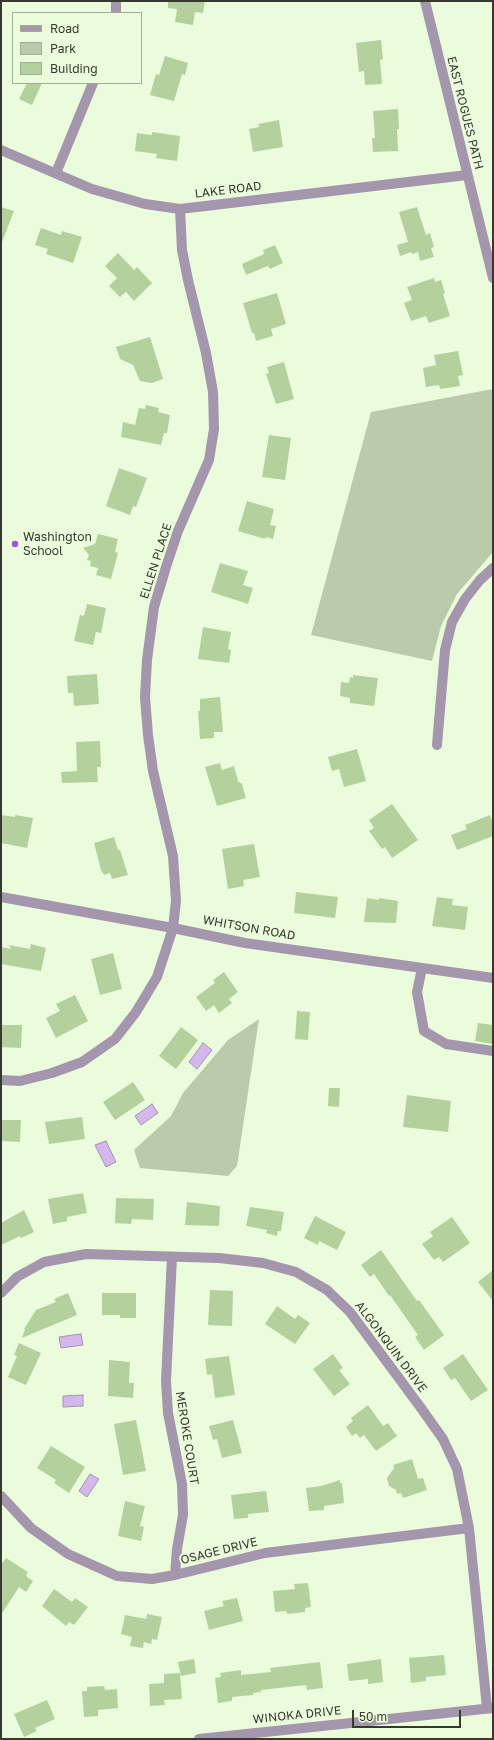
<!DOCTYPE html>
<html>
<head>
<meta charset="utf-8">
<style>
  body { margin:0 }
  #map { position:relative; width:494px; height:1740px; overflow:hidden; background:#eafcdc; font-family:"Golos Text",sans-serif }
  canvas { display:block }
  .frame { position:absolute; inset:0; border:2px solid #343a2e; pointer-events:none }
  .legend { position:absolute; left:12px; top:12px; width:130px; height:72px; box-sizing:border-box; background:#eafcdc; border:1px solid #a1ae96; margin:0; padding:5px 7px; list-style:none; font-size:12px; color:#343a2e }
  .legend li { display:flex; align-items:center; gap:8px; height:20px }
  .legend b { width:20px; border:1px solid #a1ae96 }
  .scale { position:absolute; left:352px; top:1710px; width:109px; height:18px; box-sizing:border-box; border:2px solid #343a2e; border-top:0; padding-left:5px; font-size:12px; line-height:14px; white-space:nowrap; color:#343a2e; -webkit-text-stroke:3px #eafcdc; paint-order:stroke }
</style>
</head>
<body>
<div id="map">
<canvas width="494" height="1740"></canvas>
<div class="frame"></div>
<ul class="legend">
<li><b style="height:5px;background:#a396ad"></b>Road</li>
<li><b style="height:11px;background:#b9cbab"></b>Park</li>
<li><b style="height:11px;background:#b4d19d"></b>Building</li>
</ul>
<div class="scale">50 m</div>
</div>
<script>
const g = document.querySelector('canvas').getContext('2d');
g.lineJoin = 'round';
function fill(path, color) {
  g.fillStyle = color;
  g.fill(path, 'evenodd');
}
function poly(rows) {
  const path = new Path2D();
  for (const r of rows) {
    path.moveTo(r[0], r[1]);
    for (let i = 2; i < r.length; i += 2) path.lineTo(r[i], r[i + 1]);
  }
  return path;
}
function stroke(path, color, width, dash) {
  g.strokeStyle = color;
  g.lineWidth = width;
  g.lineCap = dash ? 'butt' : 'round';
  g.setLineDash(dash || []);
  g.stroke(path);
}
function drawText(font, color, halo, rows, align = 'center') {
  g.font = font + ' "Golos Text",sans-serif';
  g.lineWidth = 4;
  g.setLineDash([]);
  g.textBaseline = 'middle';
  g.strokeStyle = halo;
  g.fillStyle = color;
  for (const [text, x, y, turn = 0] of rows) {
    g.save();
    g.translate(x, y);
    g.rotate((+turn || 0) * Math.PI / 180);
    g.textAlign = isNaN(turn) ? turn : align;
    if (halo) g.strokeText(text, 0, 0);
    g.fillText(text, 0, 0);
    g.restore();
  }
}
const green = poly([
  [493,389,493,552,457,594,441,626,432,661,311,635,371,412],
  [259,1019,237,1166,228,1176,140,1168,134,1150,171,1116,183,1093,228,1040]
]);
const water = poly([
  [203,1043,212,1050,197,1069,189,1062,203,1043],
  [152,1104,158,1113,141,1125,135,1116,152,1104],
  [106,1141,116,1162,106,1167,95,1145,106,1141],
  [81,1334,83,1345,61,1348,59,1337,81,1334],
  [83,1395,83,1406,63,1407,63,1396,83,1395],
  [90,1474,99,1479,87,1497,79,1491,90,1474]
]);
const building = poly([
  [168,1,205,1,203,13,195,12,193,25,175,22,177,9,168,8],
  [381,40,383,59,380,60,382,84,365,85,364,71,359,72,356,43],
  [165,56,188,63,185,75,182,74,174,101,150,95,156,74,159,75],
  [27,83,42,83,32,105,19,99],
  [398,109,399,129,397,129,398,151,373,152,372,138,375,138,373,111],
  [279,120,283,147,253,152,249,129,259,127,258,124],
  [152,132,180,136,177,161,156,158,157,154,135,151,137,133,152,135],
  [1,207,14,211,2,242,1,242],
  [417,207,426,235,430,233,434,247,431,248,434,257,420,261,418,252,412,254,411,252,400,256,397,245,408,242,399,212],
  [41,228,61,235,62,231,82,237,73,263,46,254,48,249,35,245],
  [275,245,283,263,270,269,268,266,246,275,242,264,264,254,263,250],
  [118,253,134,270,137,267,152,283,134,301,126,292,120,297,109,286,117,278,105,266],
  [434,278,435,282,441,280,445,293,443,294,450,316,429,323,426,316,411,321,404,303,412,300,407,287],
  [277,293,286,324,271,329,273,336,256,341,254,333,252,333,243,303],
  [150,337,163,379,152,383,140,381,133,365,120,359,116,347],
  [458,351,463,375,458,376,460,386,440,389,439,385,426,387,423,368,436,365,434,355],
  [284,362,294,399,276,404,266,374,269,373,267,367],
  [146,405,159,408,158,412,170,415,167,433,164,433,161,445,121,437,123,422,135,425,139,408,145,409],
  [269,435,291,438,285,480,262,477],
  [119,468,147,478,136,507,133,506,130,515,106,506],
  [247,501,274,509,270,525,276,526,273,539,266,537,265,539,238,531],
  [98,534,118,539,115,552,118,553,111,579,96,575,98,568,90,566,91,561,87,560,89,555,83,548,95,544],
  [220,563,248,571,243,585,253,588,248,604,211,592],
  [87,604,106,608,101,633,96,632,93,645,74,641,80,615,84,616],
  [203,627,231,632,228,649,231,650,229,663,198,659],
  [97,674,99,704,74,706,73,693,68,693,67,676],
  [353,675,378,678,374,706,350,703,350,698,340,696,341,682,349,683,350,677,353,678],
  [220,697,223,732,214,732,214,738,200,739,198,711,200,711,200,699],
  [100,741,101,767,97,767,98,782,62,783,61,772,77,771,76,742],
  [357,749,366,781,344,787,339,769,332,771,328,757],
  [220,763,222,770,234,766,238,781,242,784,246,798,217,806,205,767],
  [392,804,418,840,392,858,385,847,382,849,369,831,374,828,369,820],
  [1,815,15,817,15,815,33,818,27,848,1,843],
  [490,815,493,824,493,836,457,850,451,835,467,829,465,825],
  [114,837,118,850,120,850,128,875,112,879,110,873,104,875,101,870,94,843],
  [254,844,260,877,243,880,244,886,228,889,222,849],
  [296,892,338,897,335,918,294,913],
  [437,897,453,899,452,905,468,907,465,930,432,926],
  [367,898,379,900,379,898,398,901,396,923,364,922],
  [31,944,46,948,41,971,1,964,1,947,11,949,9,945,30,949],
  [113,953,122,989,100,995,91,959],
  [224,972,238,992,229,999,232,1003,219,1013,214,1005,206,1011,196,997,215,983,213,980],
  [75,995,88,1021,56,1038,46,1018,60,1011,56,1004],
  [297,1011,310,1012,308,1040,295,1039],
  [478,1023,493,1025,493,1044,475,1041],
  [1,1025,22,1025,21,1048,1,1047],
  [181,1027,198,1040,176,1069,159,1056],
  [133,1082,145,1100,115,1120,103,1102],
  [329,1088,340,1088,339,1107,328,1106],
  [407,1095,451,1101,448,1132,403,1127],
  [82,1117,85,1139,49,1144,45,1122],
  [1,1120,21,1120,20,1142,1,1141],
  [83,1193,87,1213,67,1217,67,1221,53,1224,48,1199],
  [116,1198,154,1199,153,1220,132,1219,131,1224,115,1223],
  [187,1202,220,1206,219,1226,185,1225],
  [250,1207,284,1212,281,1231,278,1231,277,1236,266,1233,267,1230,246,1226],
  [24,1210,34,1232,21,1238,20,1236,1,1245,1,1223],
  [315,1216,346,1232,337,1250,319,1241,318,1245,304,1238],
  [452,1217,470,1243,443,1262,439,1257,434,1260,422,1244,433,1236,430,1232],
  [381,1250,417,1301,419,1300,444,1335,424,1350,415,1337,418,1335,390,1295,389,1296,374,1274,370,1277,361,1265],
  [493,1270,493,1301,478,1282],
  [210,1290,233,1291,232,1326,208,1325],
  [68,1293,77,1315,22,1338,25,1329,24,1329,36,1310,56,1302,54,1299],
  [102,1293,136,1293,136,1318,120,1318,120,1315,102,1315],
  [277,1306,295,1319,298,1315,310,1323,295,1344,265,1324],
  [19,1343,41,1353,26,1385,8,1377,17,1356,14,1355],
  [333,1354,343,1368,339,1370,350,1384,334,1396,313,1369],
  [463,1354,488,1390,471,1401,455,1378,451,1380,443,1368],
  [229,1356,235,1395,215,1398,212,1374,207,1375,205,1359],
  [109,1360,130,1362,129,1383,134,1383,133,1398,108,1396],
  [368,1405,383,1426,388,1423,397,1436,376,1451,364,1435,360,1438,356,1433,352,1436,346,1427,353,1421,351,1418],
  [136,1420,146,1471,123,1475,114,1424],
  [233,1420,242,1453,222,1458,217,1439,213,1440,209,1426],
  [51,1446,85,1467,69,1493,54,1483,56,1480,37,1468],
  [412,1459,418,1479,423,1478,427,1490,403,1498,401,1493,397,1494,396,1490,389,1486,387,1478,394,1468,393,1465],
  [340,1480,340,1483,342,1483,344,1503,324,1506,324,1510,309,1511,306,1488,321,1486],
  [266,1491,269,1512,248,1514,248,1518,234,1519,231,1495],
  [125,1501,145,1506,140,1526,144,1527,141,1541,118,1536],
  [6,1558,28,1572,26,1576,33,1581,26,1592,19,1587,1,1615,1,1565],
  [308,1583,311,1607,305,1608,305,1612,287,1614,286,1611,275,1612,273,1591,295,1589,294,1584],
  [54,1589,72,1602,75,1598,88,1607,74,1625,69,1622,66,1626,42,1606],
  [237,1598,243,1621,209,1630,204,1611,224,1606,222,1601],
  [147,1614,162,1617,157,1640,152,1639,151,1644,144,1642,143,1648,130,1646,132,1637,121,1634,125,1615,146,1619],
  [444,1655,446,1675,426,1677,426,1681,411,1683,409,1658],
  [194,1659,196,1673,181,1676,178,1662],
  [381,1659,383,1682,368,1684,368,1679,349,1681,347,1664],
  [320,1662,323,1688,307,1690,306,1685,261,1690,261,1692,253,1693,253,1695,232,1697,232,1701,218,1703,215,1678,221,1677,220,1673,241,1670,241,1675,271,1672,270,1668],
  [180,1673,182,1699,164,1700,165,1705,150,1706,149,1684,164,1683,164,1674],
  [104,1686,105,1690,117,1689,118,1708,98,1710,98,1716,84,1717,82,1691,87,1691,87,1687],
  [47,1700,55,1719,35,1728,37,1731,24,1737,14,1714]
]);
const minor = poly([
  [425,1,493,278],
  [116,13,116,1],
  [1,150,92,189,145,204,180,209,467,175],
  [56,173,93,83],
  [437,745,445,650,452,622,465,599,480,580,493,568],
  [1,897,173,928,245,943,493,978],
  [422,968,417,992,424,1031,446,1044,493,1051],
  [1,1080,20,1081,52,1073,82,1062,115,1039,136,1012,157,977,173,928,176,901,173,856,153,771,148,735,145,697,147,660,154,607,166,567,178,531,209,460,214,429,213,392,206,353,188,280,182,250,180,209],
  [172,1257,166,1381,168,1413,182,1484,183,1515,177,1549,175,1575],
  [1,1293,17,1277,44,1262,86,1254,219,1258,263,1263,296,1272,327,1290,350,1312,421,1408,443,1439,457,1469,469,1528,487,1708],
  [1,1496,31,1528,68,1554,117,1576,152,1579,175,1575,265,1553,469,1528],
  [199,1739,493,1708]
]);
const markers = [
  [15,544,4,"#9e58cd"]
];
const streetNames = [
  ["EAST ROGUES PATH",465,113,76],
  ["LAKE ROAD",228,190,-7],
  ["ELLEN PLACE",156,561,-72],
  ["WHITSON ROAD",249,928,10],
  ["ALGONQUIN DRIVE",391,1347,53],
  ["MEROKE COURT",187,1438,81],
  ["OSAGE DRIVE",219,1551,-14],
  ["WINOKA DRIVE",297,1715,-6]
];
const poiNames = [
  ["Washington",23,537],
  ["School",23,551]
];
fill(green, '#b9cbab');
fill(water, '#d4b8ec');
stroke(water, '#a492b3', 1);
fill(building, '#b4d19d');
stroke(minor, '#a396ad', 10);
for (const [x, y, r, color] of markers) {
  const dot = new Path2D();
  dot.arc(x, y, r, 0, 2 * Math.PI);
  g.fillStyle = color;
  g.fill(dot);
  stroke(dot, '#eafcdc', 1.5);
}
drawText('12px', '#343a2e', '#eafcdc', streetNames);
drawText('12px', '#343a2e', '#eafcdc', poiNames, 'left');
</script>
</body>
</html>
